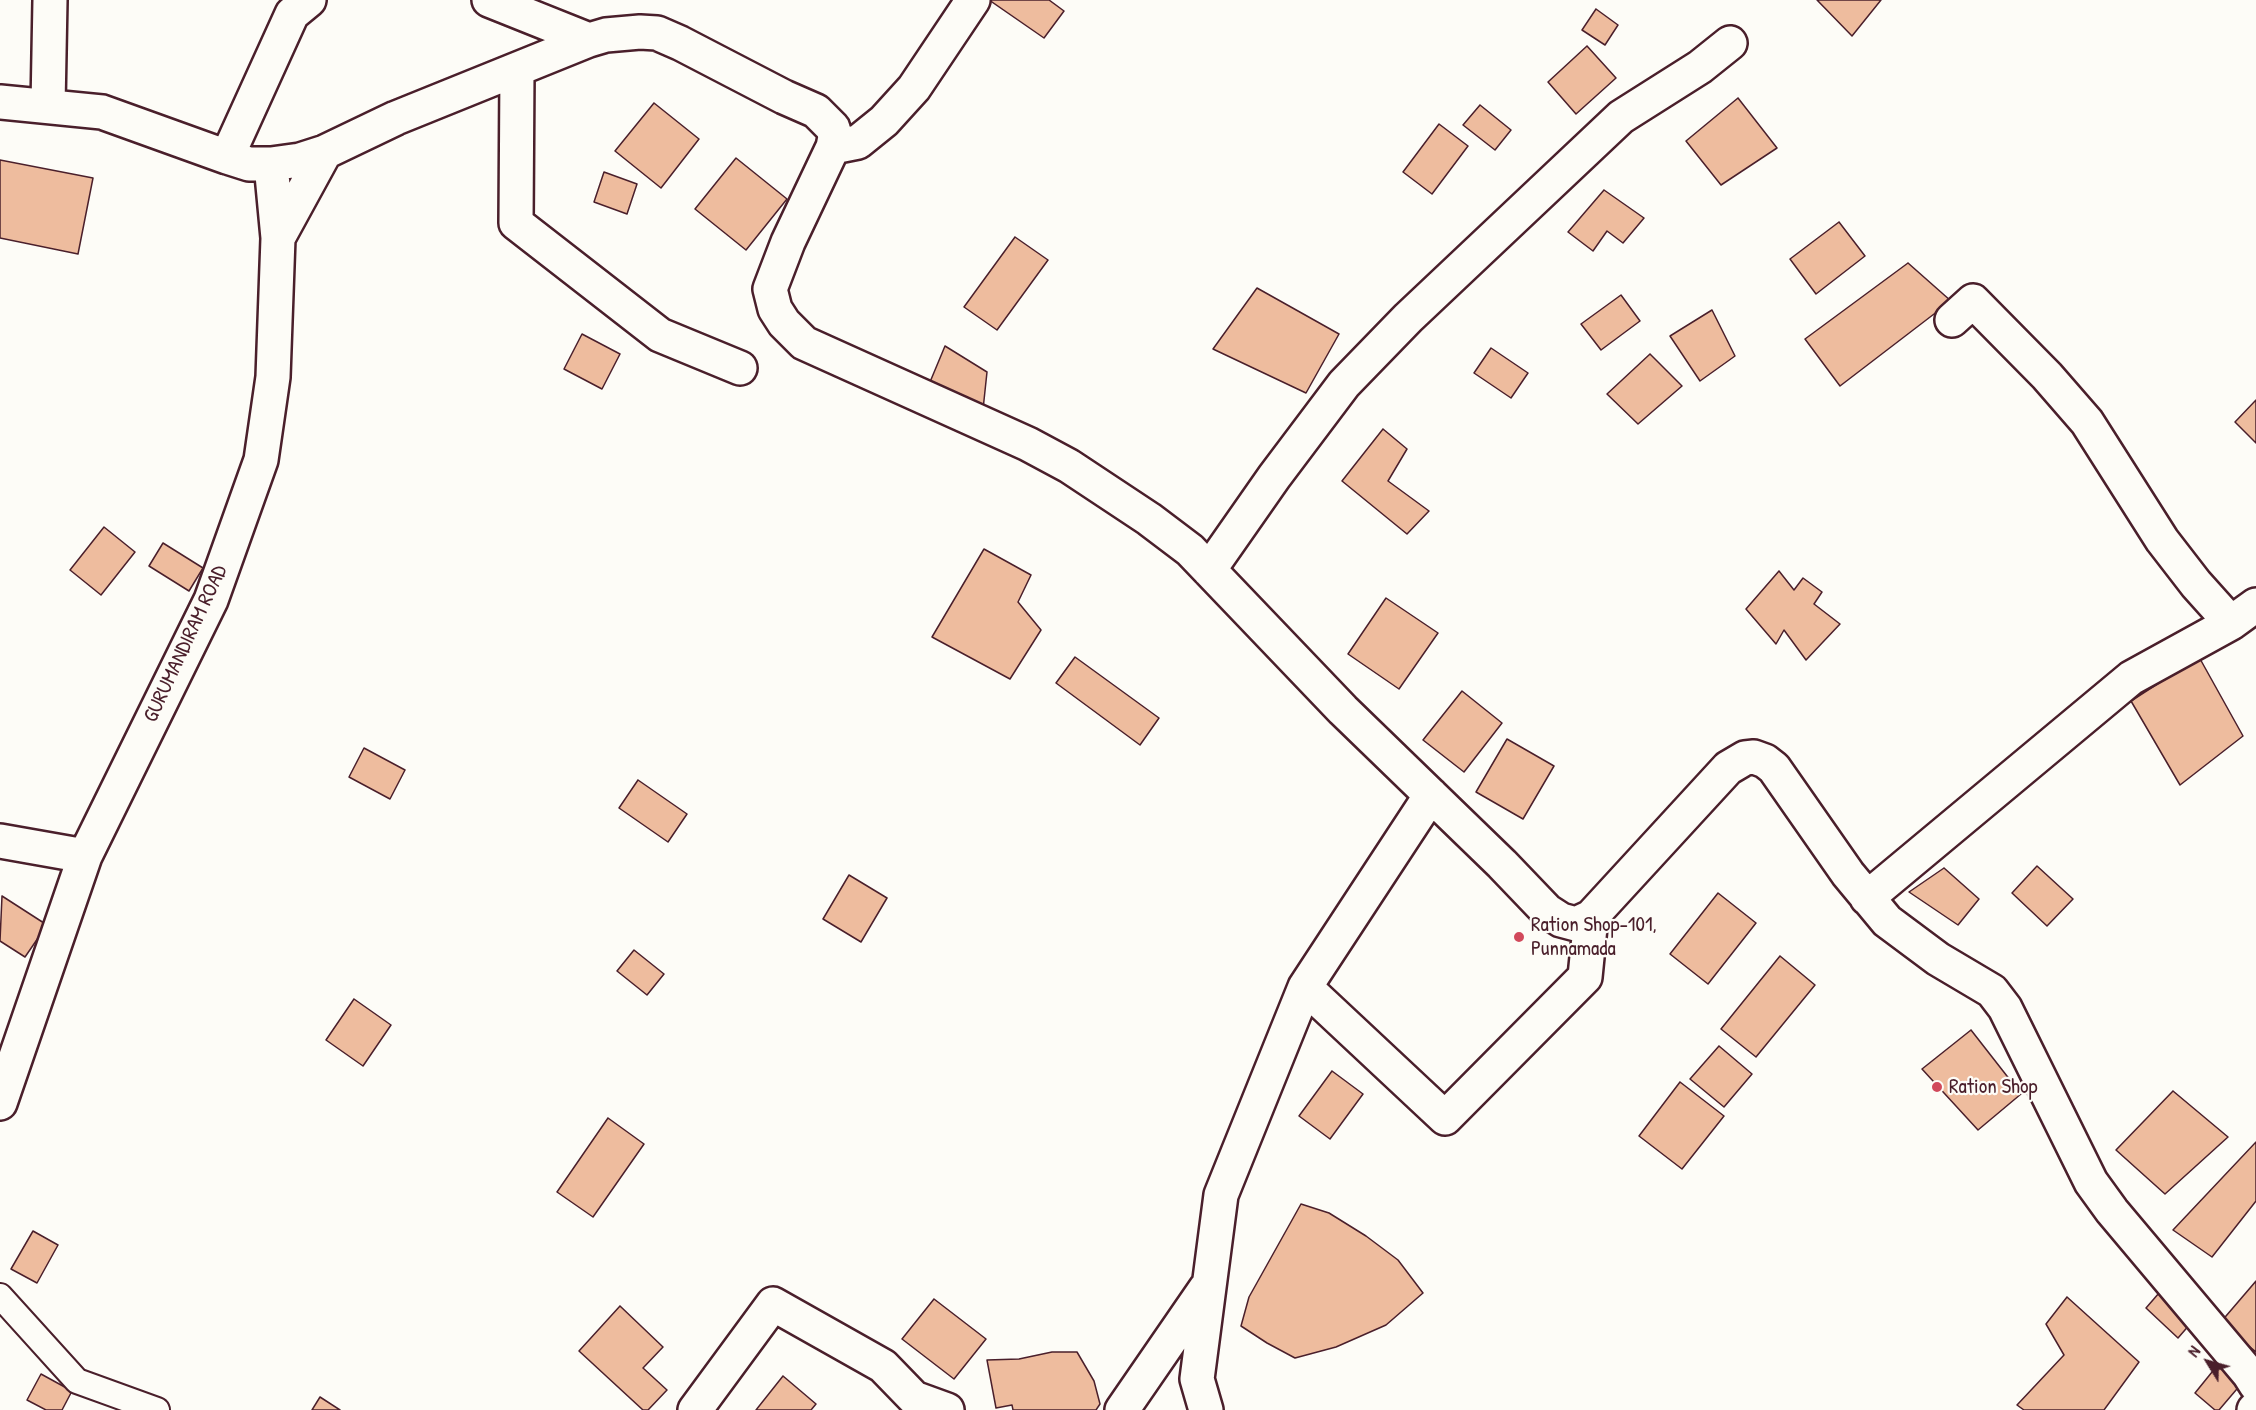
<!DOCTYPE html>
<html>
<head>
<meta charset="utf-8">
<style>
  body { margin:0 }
  #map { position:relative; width:2256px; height:1410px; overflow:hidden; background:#fdfcf7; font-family:"Patrick Hand",sans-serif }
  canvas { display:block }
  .north { position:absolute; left:2178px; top:1332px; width:60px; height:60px; -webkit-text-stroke:4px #fdfcf7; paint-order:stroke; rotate:307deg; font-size:16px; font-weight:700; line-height:24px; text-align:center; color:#4a1f2b }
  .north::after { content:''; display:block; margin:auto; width:21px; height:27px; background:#4a1f2b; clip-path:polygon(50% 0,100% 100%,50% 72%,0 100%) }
</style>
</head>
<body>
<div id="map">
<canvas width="2256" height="1410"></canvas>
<div class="north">N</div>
</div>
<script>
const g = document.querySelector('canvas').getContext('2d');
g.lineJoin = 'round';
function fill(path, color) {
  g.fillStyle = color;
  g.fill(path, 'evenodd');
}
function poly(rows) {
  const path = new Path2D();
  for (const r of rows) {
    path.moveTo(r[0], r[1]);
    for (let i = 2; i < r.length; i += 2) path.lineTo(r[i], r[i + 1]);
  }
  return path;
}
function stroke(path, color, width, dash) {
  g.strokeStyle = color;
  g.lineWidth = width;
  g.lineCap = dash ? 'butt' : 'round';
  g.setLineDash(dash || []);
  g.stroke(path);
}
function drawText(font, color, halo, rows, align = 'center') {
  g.font = font + ' "Patrick Hand",sans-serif';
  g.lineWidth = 4.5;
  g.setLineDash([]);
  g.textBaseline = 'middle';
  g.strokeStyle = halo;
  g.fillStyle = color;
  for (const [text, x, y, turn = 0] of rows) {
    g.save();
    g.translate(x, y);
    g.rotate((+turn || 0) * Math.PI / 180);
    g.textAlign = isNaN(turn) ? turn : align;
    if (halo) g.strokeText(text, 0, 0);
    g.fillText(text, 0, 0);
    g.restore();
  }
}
const building = poly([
  [989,0,1049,0,1064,11,1044,38,989,0],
  [1817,0,1881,0,1852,36,1817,0],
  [1596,9,1618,25,1605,45,1582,30,1596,9],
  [1587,46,1616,78,1576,114,1548,82,1587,46],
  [1738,98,1777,148,1721,185,1686,141,1738,98],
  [654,103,699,139,661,188,615,151,654,103],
  [1480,105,1511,130,1495,150,1463,125,1480,105],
  [1439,124,1468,146,1432,194,1403,172,1439,124],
  [736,158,787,199,746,250,695,209,736,158],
  [0,160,93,178,78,254,0,238,0,160],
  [604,172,637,184,627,214,594,202,604,172],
  [1604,190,1644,218,1623,243,1607,231,1593,251,1568,232,1604,190],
  [1839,222,1865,256,1816,294,1790,259,1839,222],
  [1015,237,1048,260,997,330,964,307,1015,237],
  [1908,263,1951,301,1840,386,1805,339,1908,263],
  [1257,288,1339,334,1306,393,1213,349,1257,288],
  [1621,295,1640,321,1601,350,1581,324,1621,295],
  [1712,310,1735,356,1700,381,1670,336,1712,310],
  [582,334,620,354,602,389,564,369,582,334],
  [945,346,987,372,982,419,925,394,945,346],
  [1491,348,1528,373,1511,398,1474,373,1491,348],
  [1650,354,1682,386,1638,424,1607,394,1650,354],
  [2256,400,2256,443,2235,422,2256,400],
  [1383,429,1407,449,1388,481,1429,511,1407,534,1342,481,1383,429],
  [104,527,135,552,101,595,70,570,104,527],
  [163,543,203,568,189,591,149,566,163,543],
  [984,549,1031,575,1018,602,1041,630,1010,679,932,637,984,549],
  [1779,571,1794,590,1803,578,1822,592,1814,604,1840,624,1806,660,1784,630,1776,644,1746,609,1779,571],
  [1386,598,1438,633,1399,689,1348,654,1386,598],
  [1075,657,1159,718,1140,745,1056,683,1075,657],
  [2199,657,2243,736,2180,785,2131,701,2199,657],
  [1462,691,1502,723,1464,772,1423,740,1462,691],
  [1507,739,1554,766,1523,819,1476,792,1507,739],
  [364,748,405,770,390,799,349,777,364,748],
  [638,780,687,814,668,842,619,808,638,780],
  [2037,866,2073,899,2047,926,2012,893,2037,866],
  [1944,868,1979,899,1958,925,1909,892,1944,868],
  [849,875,887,898,861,942,823,919,849,875],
  [1718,893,1756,923,1708,984,1670,954,1718,893],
  [2,896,47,925,25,957,0,941,2,896],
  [634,950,664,974,647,995,617,971,634,950],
  [1780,956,1815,985,1756,1057,1721,1029,1780,956],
  [354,999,391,1025,363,1066,326,1040,354,999],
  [1971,1030,2021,1094,1978,1130,1922,1069,1971,1030],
  [1719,1046,1752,1074,1724,1107,1690,1079,1719,1046],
  [1332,1071,1363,1094,1330,1139,1299,1116,1332,1071],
  [1680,1082,1724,1116,1682,1169,1639,1136,1680,1082],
  [2173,1091,2228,1137,2165,1194,2116,1150,2173,1091],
  [608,1118,644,1144,593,1217,557,1192,608,1118],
  [2256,1142,2256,1201,2212,1257,2173,1230,2256,1142],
  [1301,1204,1329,1213,1366,1236,1398,1260,1423,1293,1386,1325,1336,1347,1295,1358,1267,1343,1241,1326,1249,1297,1301,1204],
  [33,1231,58,1245,37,1283,11,1269,33,1231],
  [2256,1281,2256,1352,2220,1323,2256,1281],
  [2159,1293,2191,1323,2178,1338,2146,1308,2159,1293],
  [2067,1297,2139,1362,2104,1410,2024,1410,2017,1405,2064,1355,2046,1324,2067,1297],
  [934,1299,986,1339,954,1379,902,1339,934,1299],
  [620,1306,663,1347,643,1368,667,1390,648,1410,643,1410,579,1351,620,1306],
  [1052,1352,1077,1352,1094,1381,1100,1404,1096,1410,1013,1410,1012,1405,996,1408,987,1360,1019,1359,1052,1352],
  [2225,1356,2248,1376,2219,1410,2215,1410,2195,1393,2225,1356],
  [41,1374,72,1391,62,1410,46,1410,27,1400,41,1374],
  [783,1376,816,1404,811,1410,756,1410,783,1376],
  [320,1397,340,1410,312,1410,320,1397]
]);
const lane = poly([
  [0,1296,77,1381,157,1410]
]);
const street = poly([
  [489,0,589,40],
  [517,70,516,223,660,335,740,368],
  [0,102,102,112,227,157,249,164,271,164,300,160,325,152,396,118,589,40,606,35,640,32,657,33,680,43,784,97,816,111,833,128,835,137,833,147,788,242,770,289,775,309,784,323,804,343,1028,444,1069,466,1149,519,1190,550,1343,710,1502,864,1547,911,1561,920,1576,924,1591,917,1728,768,1745,758,1754,757,1765,761,1774,768,1848,874,1887,921,1938,959,1992,991,2005,1008,2091,1182,2112,1211,2249,1374,2256,1385],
  [48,106,50,0],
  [833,147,858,142,884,121,914,88,973,0],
  [227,157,292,14,309,0],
  [278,238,325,152],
  [1952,320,1973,301,2047,376,2087,422,2162,540,2196,584,2231,623,2256,605],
  [1209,570,1274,477,1344,384,1408,318,1621,117,1700,67,1730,43],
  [0,841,85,856],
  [1867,898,2131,678,2231,623],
  [1305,987,1445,1118,1585,977,1591,917],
  [0,1103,85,856,211,600,261,460,273,377,278,238,271,164],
  [695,1410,773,1304,883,1366,914,1398,947,1410],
  [1122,1410,1206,1288],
  [1206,1410,1197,1379,1221,1195,1305,987,1431,795]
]);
const secondary = poly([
  [2254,1410,2256,1408]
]);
const markers = [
  [1519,937,6,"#d1495b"],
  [1937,1087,6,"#d1495b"]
];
const streetNames = [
  ["GURUMANDIRAM ROAD",186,644,-65]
];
const poiNames = [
  ["Ration Shop-101,",1531,925],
  ["Punnamada",1531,949],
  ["Ration Shop",1949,1087]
];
fill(building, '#eebc9e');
stroke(building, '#4a1f2b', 1.5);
stroke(lane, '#4a1f2b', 28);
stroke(street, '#4a1f2b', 38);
stroke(secondary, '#4a1f2b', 38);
stroke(lane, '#fdfcf7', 24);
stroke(street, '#fdfcf7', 33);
stroke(secondary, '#fdfcf7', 33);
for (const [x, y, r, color] of markers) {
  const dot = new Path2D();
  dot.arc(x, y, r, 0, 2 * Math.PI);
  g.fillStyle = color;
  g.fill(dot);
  stroke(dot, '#fdfcf7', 2);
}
drawText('21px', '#4a1f2b', '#fdfcf7', streetNames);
drawText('21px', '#4a1f2b', '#fdfcf7', poiNames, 'left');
</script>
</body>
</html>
